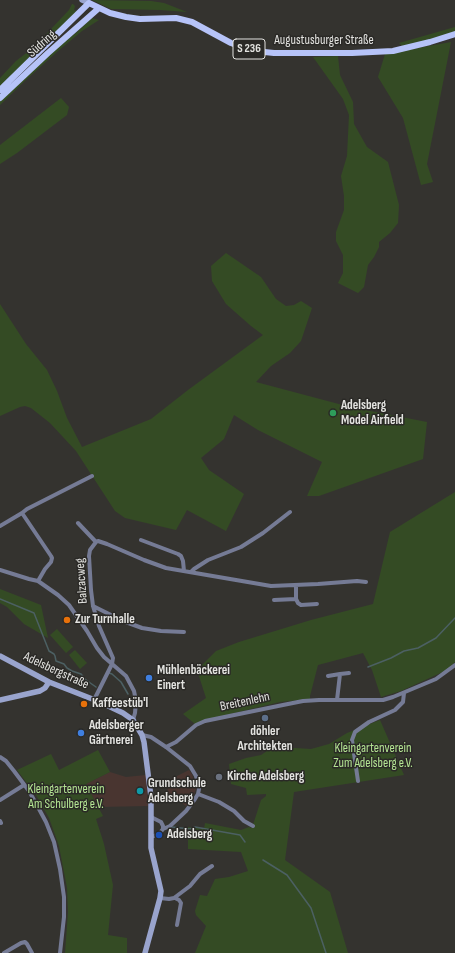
<!DOCTYPE html>
<html>
<head>
<meta charset="utf-8">
<style>
  body { margin:0 }
  canvas { display:block; background:#34332f }
</style>
</head>
<body>
<canvas width="455" height="953"></canvas>
<script>
const g = document.querySelector('canvas').getContext('2d');
g.lineJoin = 'round';
function fill(path, color) {
  g.fillStyle = color;
  g.fill(path, 'evenodd');
}
function poly(rows) {
  const path = new Path2D();
  for (const r of rows) {
    path.moveTo(r[0], r[1]);
    for (let i = 2; i < r.length; i += 2) path.lineTo(r[i], r[i + 1]);
  }
  return path;
}
function stroke(path, color, width, dash) {
  g.strokeStyle = color;
  g.lineWidth = width;
  g.lineCap = dash ? 'butt' : 'round';
  g.setLineDash(dash || []);
  g.stroke(path);
}
function drawText(font, color, halo, rows, align = 'center') {
  g.font = font + ' "Sofia Sans Condensed",sans-serif';
  g.lineWidth = 3;
  g.setLineDash([]);
  g.textBaseline = 'middle';
  g.strokeStyle = halo;
  g.fillStyle = color;
  for (const [text, x, y, turn = 0] of rows) {
    g.save();
    g.translate(x, y);
    g.rotate((+turn || 0) * Math.PI / 180);
    g.textAlign = isNaN(turn) ? turn : align;
    if (halo) g.strokeText(text, 0, 0);
    g.fillText(text, 0, 0);
    g.restore();
  }
}
const education = poly([
  [189,770,192,774,196,789,194,794,191,800,186,806,168,793,167,781],
  [110,772,126,777,146,775,148,806,98,807,86,784]
]);
const green = poly([
  [92,0,151,1,164,3,187,12,160,10,111,9],
  [72,4,73,4,75,6,74,10,77,11,0,87,0,78,16,61,34,47,69,10],
  [92,18,99,20,82,31,58,51,28,78,0,105,0,101,25,78,55,49,77,32],
  [455,27,455,32,442,37,402,46,399,43],
  [451,42,427,164,433,182,421,185,403,118,378,77,385,54],
  [338,56,340,75,353,102,354,124,367,147,388,162,399,205,398,223,390,233,379,242,379,247,374,257,368,265,364,287,358,293,338,283,343,273,343,255,336,241,336,232,344,210,344,196,341,176,347,156,349,115,343,99,313,57],
  [61,98,69,107,67,115,17,153,0,164,0,145],
  [226,253,261,277,276,299,286,306,294,305,301,301,312,308,301,341,290,353,271,366,256,382,350,407,427,422,423,459,319,496,307,496,322,462,258,430,234,415,224,439,201,458,209,470,244,494,226,531,187,510,176,530,125,518,115,511,76,451,50,423,31,408,25,406,20,407,0,416,0,304,26,344,47,370,57,391,67,418,82,447,151,419,188,390,263,335,251,326,226,304,212,281,211,266],
  [455,492,455,662,447,670,401,691,381,697,372,670,363,653,318,665,310,696,310,699,280,702,205,720,195,724,183,714,206,698,197,670,216,651,239,642,311,620,373,604,390,532],
  [0,589,41,605,48,638,24,624,7,607,0,603],
  [57,629,73,647,66,653,50,635],
  [75,650,87,663,80,669,69,655],
  [380,720,404,775,294,792,285,860,330,892,348,953,195,953,206,926,196,915,195,911,200,895,207,896,215,879,229,877,248,871,241,852,188,849,188,827,204,829,205,823,241,830,249,827,252,828,261,800,266,796,266,794,247,795,246,788,231,784,229,764,246,758,261,755,267,751,295,748,311,749,329,744,347,733],
  [98,750,110,772,86,784,103,816,96,819,104,844,113,885,108,935,127,938,127,953,65,953,68,912,67,888,59,846,49,818,36,795,17,770,51,754,59,770]
]);
const stream = poly([
  [0,599,34,613,47,646,49,651,54,654,55,656,56,661,64,664,67,668,72,671,81,674,86,680,96,687],
  [368,667,391,658,404,651,418,648,436,638,455,618],
  [109,673,112,674,121,682,128,694],
  [172,827,190,829,195,827,240,835,245,842],
  [263,860,287,875,311,908,326,953]
]);
const street = poly([
  [22,513,51,556,52,558,51,562,45,569,38,581,58,595,69,605,87,631,97,648,104,657,126,676,134,691,136,701,135,713,133,720],
  [78,523,96,542],
  [0,526,22,513,27,509,92,476],
  [141,540,178,554,181,556,183,561,184,571],
  [0,570,29,579,38,581],
  [191,572,194,569,208,560,241,547,263,533,290,512],
  [296,599,298,603,301,605,317,604],
  [274,600,296,599,296,585],
  [93,606,123,621,142,628,161,631,184,632],
  [328,676,340,674],
  [94,700,112,664,113,658,99,626,93,606,91,590,89,556,90,550,96,542,98,541,107,544,144,560,166,568,271,586,318,584,357,581,366,582],
  [337,700,340,674,349,673],
  [142,735,151,737,166,747,190,766,196,776,199,789,198,794,195,799,186,811,170,826,163,829,159,834,151,837],
  [166,747,176,742,196,725,205,721,283,705,303,701,319,700,383,700,393,697,436,679,455,665],
  [0,757,6,761,14,771,29,791,39,809,46,822,54,842,60,869,64,897,64,917,60,953],
  [358,781,352,740,355,732,369,722,395,710,403,702,404,693],
  [198,794,219,802,234,811,244,821,253,826],
  [0,800,24,785],
  [151,817,161,822,163,826,163,829],
  [0,821,1,823],
  [160,898,169,899,174,898,190,886,200,874,212,866],
  [175,898,179,900,181,903,177,925],
  [4,953,21,943,25,942,27,944,32,953]
]);
const secondary = poly([
  [82,0,89,3],
  [0,656,49,682,100,702,123,713,133,720,142,735,144,742,151,797,151,848,161,891,160,898,145,953],
  [0,700,40,691,45,688,49,682]
]);
const primary = poly([
  [0,90,89,3,110,13,126,17,140,19,176,18,192,22,231,43,244,48,255,51,274,53,352,53,393,51,430,42,455,34],
  [0,98,48,53,99,8]
]);
const markers = [
  [333,413,4,"#2e9e5b"],
  [67,620,4,"#e8710a"],
  [149,678,4,"#3f7fe0"],
  [84,704,4,"#e8710a"],
  [265,718,4,"#5c6f8a"],
  [81,733,4,"#3f7fe0"],
  [219,777,4,"#6b7280"],
  [140,791,4,"#0f9aa8"],
  [159,835,4,"#1a4fb4"]
];
const shields = [
  [249,49,32]
];
const shieldNames = [
  ["S 236",249,49]
];
const streetNames = [
  ["Augustusburger Straße",324,41],
  ["Südring",42,44,-42],
  ["Balzacweg",82,581,-94],
  ["Adelsbergstraße",56,671,25],
  ["Breitenlehn",245,702,-12]
];
const poiNames = [
  ["Adelsberg",341,406],
  ["Model Airfield",341,421],
  ["Zur Turnhalle",75,620],
  ["Mühlenbäckerei",157,671],
  ["Einert",157,686],
  ["Kaffeestüb'l",92,704],
  ["Adelsberger",89,726],
  ["Gärtnerei",89,741],
  ["döhler",265,732,"center"],
  ["Architekten",265,747,"center"],
  ["Kirche Adelsberg",227,777],
  ["Grundschule",148,784],
  ["Adelsberg",148,799],
  ["Adelsberg",167,835]
];
const parkNames = [
  ["Kleingartenverein",373,749],
  ["Zum Adelsberg e.V.",373,764],
  ["Kleingartenverein",66,790],
  ["Am Schulberg e.V.",66,805]
];
fill(education, '#493530');
fill(green, '#344b24');
stroke(stream, '#4c6063', 1.5);
stroke(street, '#757b95', 4);
stroke(secondary, '#99a4cd', 5.5);
stroke(primary, '#b6c3f8', 6);
for (const [x, y, r, color] of markers) {
  const dot = new Path2D();
  dot.arc(x, y, r, 0, 2 * Math.PI);
  g.fillStyle = color;
  g.fill(dot);
  stroke(dot, '#2a2926', 1.5);
}
for (const [x, y, w] of shields) {
  const box = new Path2D();
  box.roundRect(x - w / 2, y - 10, w, 20, 3);
  g.fillStyle = '#2a2926';
  g.fill(box);
  stroke(box, '#e3e3e0', 1);
}
drawText('bold 12px', '#e3e3e0', null, shieldNames);
drawText('13px', '#e3e3e0', '#2a2926', streetNames);
drawText('bold 13px', '#e3e3e0', '#2a2926', poiNames, 'left');
drawText('13px', '#b4e593', '#2a2926', parkNames);
</script>
</body>
</html>
